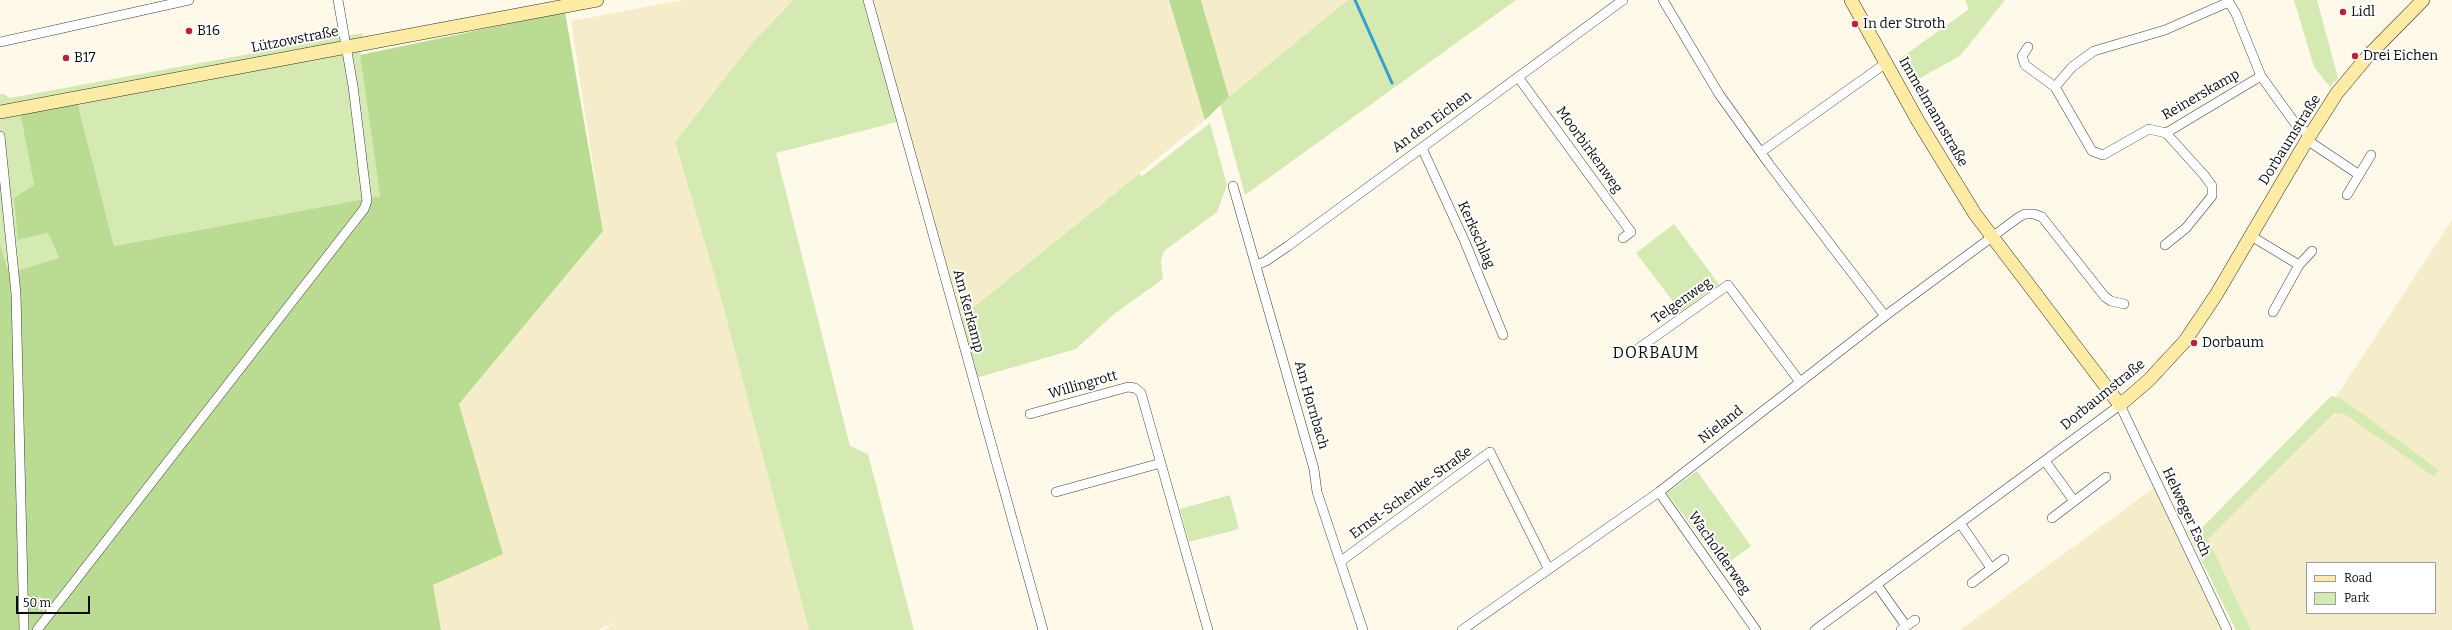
<!DOCTYPE html>
<html>
<head>
<meta charset="utf-8">
<style>
  body { margin:0 }
  #map { position:relative; width:2452px; height:630px; overflow:hidden; background:#fff9e9; font-family:Bitter,serif }
  canvas { display:block }
  .legend { position:absolute; left:2306px; top:562px; width:130px; height:52px; box-sizing:border-box; background:#fff; border:1px solid #9d9d9d; margin:0; padding:5px 7px; list-style:none; font-size:12px; color:#0b0b0b }
  .legend li { display:flex; align-items:center; gap:8px; height:20px }
  .legend b { width:20px; border:1px solid #9d9d9d }
  .scale { position:absolute; left:16px; top:596px; width:74px; height:18px; box-sizing:border-box; border:2px solid #0b0b0b; border-top:0; padding-left:5px; font-size:12px; line-height:14px; white-space:nowrap; color:#0b0b0b; -webkit-text-stroke:3px #fff; paint-order:stroke }
</style>
</head>
<body>
<div id="map">
<canvas width="2452" height="630"></canvas>
<ul class="legend">
<li><b style="height:5px;background:#ffeca4"></b>Road</li>
<li><b style="height:11px;background:#d5eab3"></b>Park</li>
</ul>
<div class="scale">50 m</div>
</div>
<script>
const g = document.querySelector('canvas').getContext('2d');
g.lineJoin = 'round';
function fill(path, color) {
  g.fillStyle = color;
  g.fill(path, 'evenodd');
}
function poly(rows) {
  const path = new Path2D();
  for (const r of rows) {
    path.moveTo(r[0], r[1]);
    for (let i = 2; i < r.length; i += 2) path.lineTo(r[i], r[i + 1]);
  }
  return path;
}
function stroke(path, color, width, dash) {
  g.strokeStyle = color;
  g.lineWidth = width;
  g.lineCap = dash ? 'butt' : 'round';
  g.setLineDash(dash || []);
  g.stroke(path);
}
function drawText(font, color, halo, rows, align = 'center') {
  g.font = font + ' Bitter,serif';
  g.lineWidth = 4;
  g.setLineDash([]);
  g.textBaseline = 'middle';
  g.strokeStyle = halo;
  g.fillStyle = color;
  for (const [text, x, y, turn = 0] of rows) {
    g.save();
    g.translate(x, y);
    g.rotate((+turn || 0) * Math.PI / 180);
    g.textAlign = isNaN(turn) ? turn : align;
    if (halo) g.strokeText(text, 0, 0);
    g.fillText(text, 0, 0);
    g.restore();
  }
}
const farmland = poly([
  [683,0,793,0,749,47,675,142,719,291,809,630,603,630,618,622,598,630,441,630,433,585,503,553,459,404,603,231,571,21],
  [872,0,1169,0,1205,120,959,319],
  [1201,0,1348,0,1229,97],
  [2452,220,2452,630,2251,630,2208,539,2336,413,2346,415,2434,477,2439,470,2341,398,2336,397],
  [2307,563,2435,563,2435,613,2307,613],
  [2155,487,2224,630,1960,630]
]);
const green = poly([
  [793,0,867,0,905,120,776,153,850,446,868,454,914,630,809,630,719,291,675,142,749,47],
  [1348,0,1516,0,1245,195,1220,104],
  [1965,0,2005,0,1960,56,1911,83,1898,60,1969,9],
  [2294,0,2317,0,2338,78,2330,87,2314,67],
  [363,33,360,55,380,196,114,246,77,101,20,112,34,185,18,240,48,233,59,258,9,273,0,244,0,94,4,94,10,98],
  [1210,123,1227,185,1217,212,1164,251,1161,260,1163,279,1114,314,1076,349,976,378,959,319,1140,173,1141,177],
  [1674,224,1719,284,1681,312,1636,253],
  [2331,396,2341,398,2439,470,2434,477,2346,415,2335,413,2208,539,2251,630,2236,630,2185,527,2194,536],
  [1697,471,1751,546,1722,567,1667,493],
  [1230,495,1239,529,1189,542,1180,509]
]);
const forest = poly([
  [1169,0,1201,0,1229,97,1205,120],
  [565,12,603,231,459,404,503,554,433,585,441,630,0,630,0,244,9,273,59,258,48,233,18,240,14,198,34,185,20,112,77,101,114,246,380,196,360,55]
]);
const stream = poly([
  [1355,0,1392,83]
]);
const street = poly([
  [868,0,1043,630],
  [1663,0,1719,94,1769,164,1885,316],
  [0,42,189,0],
  [2028,47,2022,56,2025,65,2055,87,2072,67,2094,51,2165,30,2229,2,2236,14,2261,76,2297,126,2310,135],
  [1518,77,1631,232,1623,238],
  [2055,87,2092,151,2103,155,2149,129,2166,133,2261,76],
  [0,136,16,294,24,630],
  [2307,140,2358,174],
  [1422,148,1465,242,1503,335],
  [1761,152,1886,63],
  [1233,186,1314,469,1317,492,1363,630],
  [2347,195,2371,155],
  [2251,236,2299,265],
  [2165,245,2186,228,2212,196,2212,186,2204,175,2166,133],
  [1257,265,1266,261,1288,246,1623,0],
  [2273,312,2299,265,2312,251],
  [1632,353,1728,285,1800,382],
  [1030,414,1128,387,1135,388,1141,393,1208,630],
  [2045,461,2074,501],
  [1056,492,1161,463],
  [1659,492,1756,630],
  [2052,518,2106,477],
  [1960,523,1991,568],
  [1341,561,1490,452,1548,568],
  [1972,583,2004,559],
  [1877,585,1906,626],
  [37,630,364,209,367,201,353,86,338,0],
  [1462,630,1659,492,1885,316,2019,217,2025,214,2034,214,2042,217,2105,297,2111,301,2124,304],
  [1815,630,2120,405,2227,630],
  [1901,630,1915,620]
]);
const secondary = poly([
  [1851,0,1918,121,1975,214,2120,405,2149,380,2185,341,2216,295,2307,140,2337,93,2367,57,2423,0],
  [0,112,597,0]
]);
const markers = [
  [2343,12,4,"#be2037"],
  [1855,24,4,"#be2037"],
  [189,31,4,"#be2037"],
  [2355,56,4,"#be2037"],
  [66,58,4,"#be2037"],
  [2194,343,4,"#be2037"]
];
const poiNames = [
  ["Lidl",2351,12],
  ["In der Stroth",1863,24],
  ["B16",197,31],
  ["Drei Eichen",2363,56],
  ["B17",74,58],
  ["Dorbaum",2202,343]
];
const streetNames = [
  ["Lützowstraße",295,40,-11],
  ["Reinerskamp",2201,95,-30],
  ["Immelmannstraße",1933,112,60],
  ["An den Eichen",1432,122,-36],
  ["Dorbaumstraße",2290,140,-58],
  ["Moorbirkenweg",1589,150,54],
  ["Kerkschlag",1476,235,66],
  ["Telgenweg",1682,301,-35],
  ["Am Kerkamp",968,311,75],
  ["Willingrott",1083,385,-16],
  ["Dorbaumstraße",2103,395,-39],
  ["Am Hornbach",1311,405,74],
  ["Nieland",1721,425,-38],
  ["Ernst-Schenke-Straße",1411,493,-36],
  ["Helweger Esch",2186,512,65],
  ["Wacholderweg",1719,553,55]
];
const quarterNames = [
  ["DORBAUM",1656,354]
];
fill(farmland, '#f5edc9');
fill(green, '#d5eab3');
fill(forest, '#badb92');
stroke(stream, '#32a1d1', 3);
stroke(street, '#3e3e3e', 10);
stroke(secondary, '#2d2d2d', 14);
stroke(street, '#fff', 9);
stroke(secondary, '#ffeca4', 13);
for (const [x, y, r, color] of markers) {
  const dot = new Path2D();
  dot.arc(x, y, r, 0, 2 * Math.PI);
  g.fillStyle = color;
  g.fill(dot);
  stroke(dot, '#fff', 1.5);
}
drawText('14px', '#0b0b0b', '#fff', poiNames, 'left');
drawText('14px', '#0b0b0b', '#fff', streetNames);
g.letterSpacing = '1px';
drawText('16px', '#0b0b0b', '#fff', quarterNames);
g.letterSpacing = '0px';
</script>
</body>
</html>
